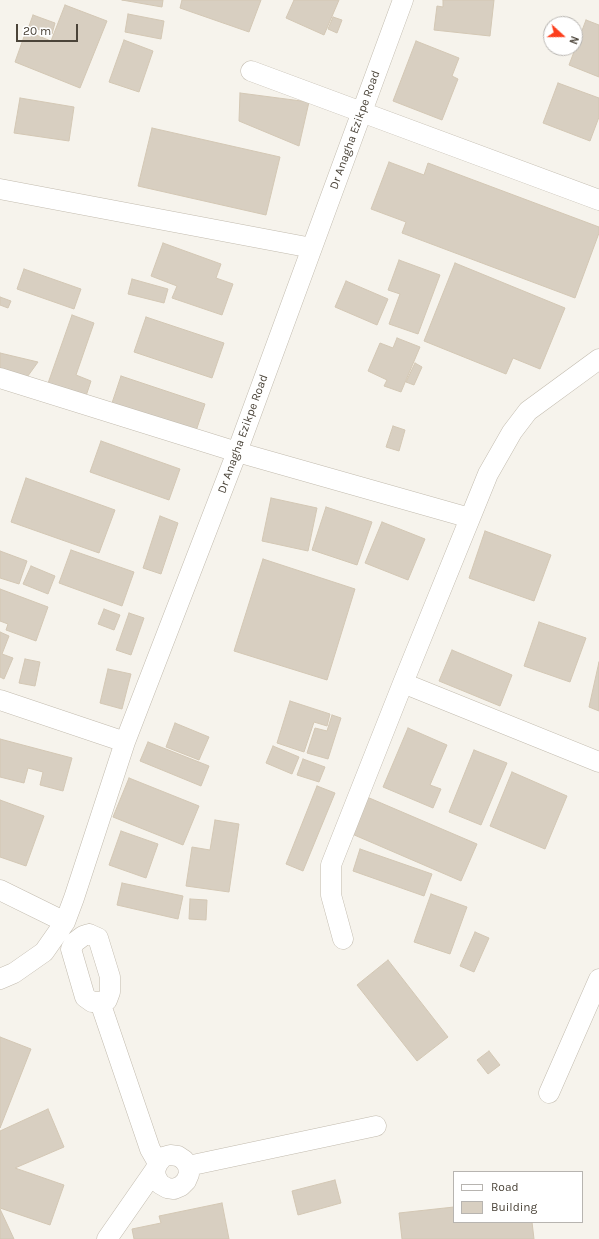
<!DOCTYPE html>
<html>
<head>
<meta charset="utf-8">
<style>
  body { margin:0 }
  #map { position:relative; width:599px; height:1239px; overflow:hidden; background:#f6f3ec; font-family:Karla,sans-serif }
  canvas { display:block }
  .legend { position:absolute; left:453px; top:1171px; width:130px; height:52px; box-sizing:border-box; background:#fff; border:1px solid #b7b4b0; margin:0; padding:5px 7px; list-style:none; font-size:12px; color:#4b4439 }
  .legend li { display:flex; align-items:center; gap:8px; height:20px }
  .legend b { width:20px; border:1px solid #b7b4b0 }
  .north { position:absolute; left:543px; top:16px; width:40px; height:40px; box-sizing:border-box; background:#fff; border:1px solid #b7b4b0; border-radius:50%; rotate:111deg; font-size:11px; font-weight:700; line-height:16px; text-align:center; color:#4b4439 }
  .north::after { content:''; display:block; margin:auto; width:14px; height:18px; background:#fc3f1d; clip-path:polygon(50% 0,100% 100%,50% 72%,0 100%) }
  .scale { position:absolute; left:16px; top:24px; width:62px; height:18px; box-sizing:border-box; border:2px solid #4b4439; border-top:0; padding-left:5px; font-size:12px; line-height:14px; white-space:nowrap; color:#4b4439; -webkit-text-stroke:3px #fff; paint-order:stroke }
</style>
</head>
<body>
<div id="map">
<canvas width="599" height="1239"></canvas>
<ul class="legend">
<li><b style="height:5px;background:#fff"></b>Road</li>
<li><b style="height:11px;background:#d8cfc1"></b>Building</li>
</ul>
<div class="north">N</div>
<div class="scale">20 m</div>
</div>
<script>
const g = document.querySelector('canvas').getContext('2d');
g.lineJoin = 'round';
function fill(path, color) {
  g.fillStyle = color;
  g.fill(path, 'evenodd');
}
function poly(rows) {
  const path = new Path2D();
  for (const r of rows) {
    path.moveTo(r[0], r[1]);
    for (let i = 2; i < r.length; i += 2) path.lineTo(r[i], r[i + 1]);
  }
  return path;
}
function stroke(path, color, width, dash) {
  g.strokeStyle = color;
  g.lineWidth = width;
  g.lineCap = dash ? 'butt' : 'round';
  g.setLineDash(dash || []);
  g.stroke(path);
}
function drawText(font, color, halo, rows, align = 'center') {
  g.font = font + ' Karla,sans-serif';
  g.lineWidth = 3;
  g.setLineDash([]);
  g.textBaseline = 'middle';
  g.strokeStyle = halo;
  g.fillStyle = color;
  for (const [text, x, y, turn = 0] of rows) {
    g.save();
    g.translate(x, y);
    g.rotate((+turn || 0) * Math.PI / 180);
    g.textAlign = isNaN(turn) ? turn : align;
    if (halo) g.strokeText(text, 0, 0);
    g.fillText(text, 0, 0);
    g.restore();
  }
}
const building = poly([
  [122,0,163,0,162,7,122,0],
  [182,0,261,0,249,32,180,8,182,0],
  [294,0,339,0,324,35,286,18,294,0],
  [443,0,494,0,490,36,434,30,437,6,443,7,443,0],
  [65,5,107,21,80,88,15,62,26,31,51,41,65,5],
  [128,14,164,21,161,39,125,32,128,14],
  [33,15,55,23,52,34,29,26,33,15],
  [333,17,342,20,337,33,328,29,333,17],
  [586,20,599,25,599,77,569,65,586,20],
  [124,40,153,51,139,92,109,82,124,40],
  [416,41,459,58,452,76,458,79,442,120,393,101,416,41],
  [558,83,599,98,599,117,590,141,543,123,558,83],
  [240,93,309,102,299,146,239,121,240,93],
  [20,98,74,107,69,141,14,133,20,98],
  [152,128,280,157,266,215,138,186,152,128],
  [389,162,424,175,428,163,599,227,599,233,575,298,402,233,406,222,371,209,389,162],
  [163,243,221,264,216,278,233,284,222,315,172,298,177,286,151,276,163,243],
  [399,260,440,275,418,334,389,324,400,294,388,290,399,260],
  [455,263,565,308,540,369,513,358,506,374,424,341,455,263],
  [24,269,81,289,74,309,17,289,24,269],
  [132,279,168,289,164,303,128,294,132,279],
  [346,281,388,299,377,325,335,307,346,281],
  [0,297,11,301,8,308,0,305,0,297],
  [72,315,94,323,76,375,91,381,84,402,46,389,72,315],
  [146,317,224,343,212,378,134,352,146,317],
  [397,338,420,347,401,392,384,386,387,380,368,371,380,343,393,348,397,338],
  [0,353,38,362,25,380,0,369,0,353],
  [415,363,422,367,414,385,406,382,415,363],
  [121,376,205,404,195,434,111,406,121,376],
  [393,426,405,430,399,451,386,447,393,426],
  [101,441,180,469,169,500,90,472,101,441],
  [26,478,115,510,99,553,11,522,26,478],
  [271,498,317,508,308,551,262,541,271,498],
  [326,507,372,522,357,565,312,550,326,507],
  [160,516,178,523,161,574,143,568,160,516],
  [382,522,425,539,408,580,365,563,382,522],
  [485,531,551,555,534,601,469,578,485,531],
  [71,550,134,572,122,606,59,583,71,550],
  [0,551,27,561,19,584,0,578,0,551],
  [263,559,355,589,327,680,234,651,263,559],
  [31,566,55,576,48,594,23,584,31,566],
  [0,589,48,607,36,641,6,630,8,624,0,621,0,589],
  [104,609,120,615,114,630,98,624,104,609],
  [129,613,144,618,131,655,116,650,129,613],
  [539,622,586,638,570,682,524,666,539,622],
  [0,632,9,636,2,654,13,658,4,679,0,677,0,632],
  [452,650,512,675,500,706,439,681,452,650],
  [25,659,40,662,35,686,19,683,25,659],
  [599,662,599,711,589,707,599,662],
  [108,669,131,674,122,709,100,703,108,669],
  [290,701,330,714,327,726,314,722,304,752,277,743,290,701],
  [332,715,341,718,328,759,307,753,315,728,327,731,332,715],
  [175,723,209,737,199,760,166,747,175,723],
  [408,728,447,745,430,785,441,789,433,808,383,787,408,728],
  [0,739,72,758,63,791,40,785,43,772,28,768,24,783,0,777,0,739],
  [148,742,209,766,201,786,140,761,148,742],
  [273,746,299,757,292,774,266,763,273,746],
  [474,750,507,763,481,825,449,812,474,750],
  [303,759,325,767,319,782,297,775,303,759],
  [512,772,567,796,545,849,490,826,512,772],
  [129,778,199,806,183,845,113,817,129,778],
  [317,786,335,793,303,871,286,864,317,786],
  [367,797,477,844,461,881,352,834,367,797],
  [0,800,44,816,26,866,0,857,0,800],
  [215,820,239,824,229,892,186,886,192,847,210,850,215,820],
  [121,831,158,844,146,878,109,865,121,831],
  [360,849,432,874,424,896,353,871,360,849],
  [122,883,183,896,178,919,117,905,122,883],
  [431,894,467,907,450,954,414,942,431,894],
  [190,899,207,900,206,920,189,919,190,899],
  [475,932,489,938,474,972,460,966,475,932],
  [388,960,448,1037,417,1061,357,985,388,960],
  [0,1037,31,1049,0,1128,0,1037],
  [489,1051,500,1065,488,1074,477,1060,489,1051],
  [48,1109,64,1147,15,1168,64,1185,50,1225,0,1208,0,1131,48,1109],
  [335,1180,341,1203,298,1215,292,1191,335,1180],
  [222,1203,229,1239,134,1239,132,1229,161,1223,159,1216,222,1203],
  [454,1207,454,1222,532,1222,534,1239,402,1239,399,1213,454,1207],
  [0,1209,14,1239,0,1239,0,1209]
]);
const minor = poly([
  [251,71,599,200],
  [0,189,312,248],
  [0,378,237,452,470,518],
  [403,683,599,762],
  [0,700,125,742,237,452,403,0],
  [0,890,65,922],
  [89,934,98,938,110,977,110,992,107,1000,100,1002,92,1002,85,997,71,949,75,942,83,936,89,934],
  [343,939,331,895,331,865,403,683,488,474,512,432,528,411,599,359],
  [0,979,14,973,44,952,65,922,74,898,125,742],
  [100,1002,150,1149,158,1163,155,1170,156,1177,160,1184,167,1188,174,1189,181,1186,186,1181,189,1174,188,1166,184,1160,178,1156,170,1155,163,1157,158,1163],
  [549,1093,599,979],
  [188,1166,376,1126],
  [107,1239,155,1170]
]);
const streetNames = [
  ["Dr Anagha Ezikpe Road",355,130,-70],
  ["Dr Anagha Ezikpe Road",243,434,-70]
];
fill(building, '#d8cfc1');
stroke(building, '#d3c7b4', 1);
stroke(minor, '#c2bbae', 21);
stroke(minor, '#fff', 20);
drawText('12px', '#4b4439', '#fff', streetNames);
</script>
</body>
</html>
